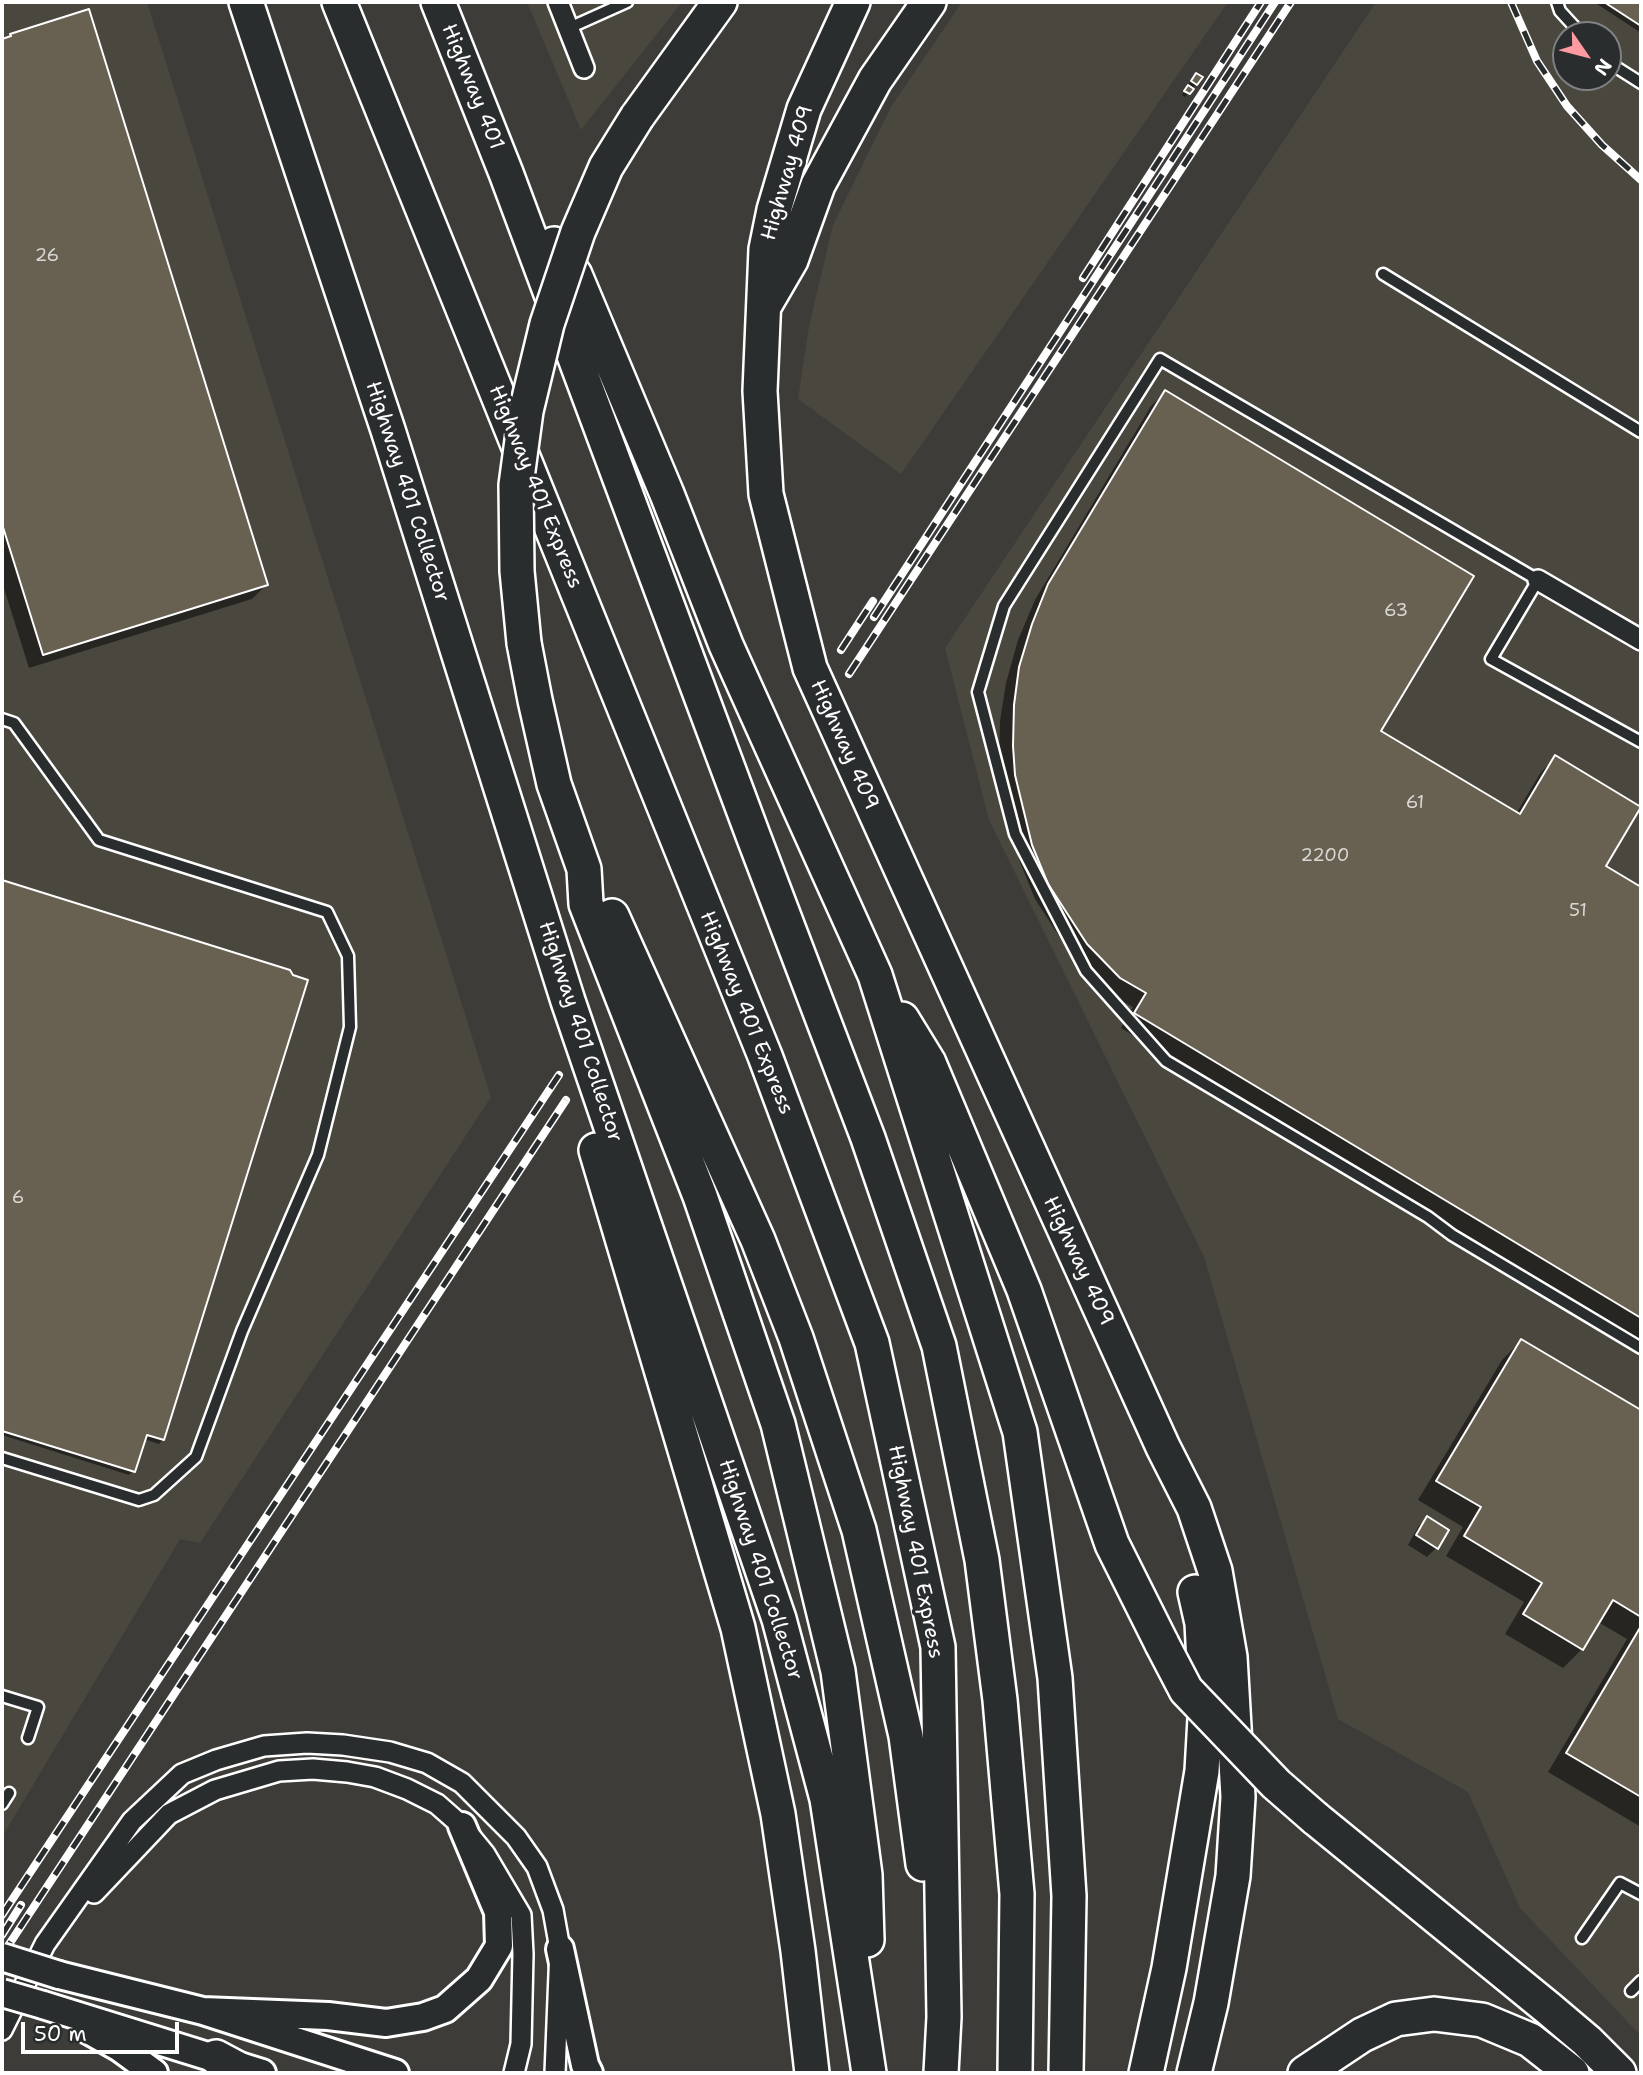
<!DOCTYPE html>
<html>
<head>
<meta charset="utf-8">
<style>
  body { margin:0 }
  #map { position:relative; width:1643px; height:2075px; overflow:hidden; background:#3d3c38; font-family:"Shantell Sans",sans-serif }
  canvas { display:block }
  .frame { position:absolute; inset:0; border:4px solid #fff; pointer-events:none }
  .north { position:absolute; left:1552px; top:21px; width:70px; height:70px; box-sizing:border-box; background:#2a2d2e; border:2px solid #7f8182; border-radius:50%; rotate:125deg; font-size:19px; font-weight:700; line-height:28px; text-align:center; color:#fff }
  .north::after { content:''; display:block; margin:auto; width:24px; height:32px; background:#ff9aa2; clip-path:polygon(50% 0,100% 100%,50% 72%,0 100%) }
  .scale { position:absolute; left:21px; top:2022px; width:158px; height:32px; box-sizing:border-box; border:4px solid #fff; border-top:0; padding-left:9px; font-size:21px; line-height:24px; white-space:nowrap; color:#fff; -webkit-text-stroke:5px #2a2d2e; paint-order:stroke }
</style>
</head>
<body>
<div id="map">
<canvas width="1643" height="2075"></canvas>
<div class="frame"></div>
<div class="north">N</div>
<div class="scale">50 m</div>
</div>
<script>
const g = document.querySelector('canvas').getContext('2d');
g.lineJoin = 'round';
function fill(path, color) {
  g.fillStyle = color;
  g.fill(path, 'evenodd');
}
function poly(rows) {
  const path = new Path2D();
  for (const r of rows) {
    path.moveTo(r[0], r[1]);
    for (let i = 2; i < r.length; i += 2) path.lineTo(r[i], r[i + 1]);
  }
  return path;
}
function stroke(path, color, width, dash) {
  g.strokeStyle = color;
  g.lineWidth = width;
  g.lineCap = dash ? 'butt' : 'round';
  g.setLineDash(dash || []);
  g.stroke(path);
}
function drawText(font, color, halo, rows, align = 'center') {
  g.font = font + ' "Shantell Sans",sans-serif';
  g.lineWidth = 7;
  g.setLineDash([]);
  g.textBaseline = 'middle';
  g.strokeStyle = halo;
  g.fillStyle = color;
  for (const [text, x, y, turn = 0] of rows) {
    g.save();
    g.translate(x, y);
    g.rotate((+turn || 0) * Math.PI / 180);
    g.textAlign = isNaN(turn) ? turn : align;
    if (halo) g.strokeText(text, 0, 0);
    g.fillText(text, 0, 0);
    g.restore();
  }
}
const built = poly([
  [2,2,147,2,491,1097,200,1543,180,1539,2,1837],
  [527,2,682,2,581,130],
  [962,2,1228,2,901,474,798,399,809,326,833,225,891,107],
  [1376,2,1641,2,1641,2036,1520,1908,1468,1792,1338,1719,1204,1257,989,820,945,648],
  [1566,35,1608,35,1608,77,1566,77]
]);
const shadow = poly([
  [1594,2,1641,2,1641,33],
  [11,35,267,584,252,599,29,668,2,582,2,41],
  [1192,79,1196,84,1185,97,1182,95],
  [1166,392,1379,732,1516,814,1541,772,1555,758,1604,867,1641,889,1641,1341,1121,1028,1133,1007,1106,992,1073,958,1035,899,1019,860,1002,790,999,761,1000,721,1006,683,1018,640,1035,600,1151,406],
  [2,882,289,971,163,1439,159,1444,144,1439,133,1471,129,1475,2,1435],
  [1521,1341,1641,1412,1641,1827,1548,1772,1627,1639,1598,1622,1582,1649,1563,1668,1505,1634,1524,1602,1446,1556,1463,1527,1418,1500,1502,1360],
  [1427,1518,1436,1548,1427,1557,1408,1545,1418,1527]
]);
const building = poly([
  [1604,2,1641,2,1641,26,1604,2],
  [89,9,268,585,43,655,2,524,2,39,11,36,10,34,89,9],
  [1196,73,1203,77,1197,85,1191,81,1196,73],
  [1188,85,1194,89,1190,94,1184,91,1188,85],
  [1165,390,1474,576,1381,731,1520,814,1555,755,1641,807,1606,866,1641,887,1641,1318,1134,1013,1146,993,1120,978,1087,944,1048,884,1032,845,1015,775,1013,746,1014,705,1019,667,1032,624,1048,584,1165,390],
  [2,880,290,970,293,975,308,980,164,1440,147,1435,135,1472,2,1431,2,880],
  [1521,1339,1641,1410,1641,1617,1613,1600,1583,1650,1523,1614,1542,1583,1464,1536,1481,1507,1436,1481,1521,1339],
  [1427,1516,1449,1530,1438,1549,1416,1535,1427,1516],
  [1641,1626,1641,1797,1566,1753,1641,1626]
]);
const service = poly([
  [1557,2,1560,11,1582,35],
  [569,28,627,2],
  [1608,62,1641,83],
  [1383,274,1641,432],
  [2,719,14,723,99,840,327,912,348,956,350,1027,318,1155,242,1331,196,1457,154,1495,139,1500,2,1458],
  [1641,742,1491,659,1538,580,1160,359,1004,606,978,692,1015,834,1086,971,1166,1061,1428,1217,1452,1235,1641,1348],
  [2,1696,38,1707,28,1738],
  [2,1804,9,1793],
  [1582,1938,1620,1883,1641,1894],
  [1631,1991,1641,1981]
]);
const minor = poly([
  [558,2,584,68],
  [1538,580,1641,640],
  [94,1893,169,1814,215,1790,279,1771,313,1769,347,1772,375,1777,407,1789,437,1804,462,1826,485,1854,521,1915,523,1954,521,2044,514,2073],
  [2,2030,45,1944,132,1821,182,1774,216,1760,264,1746,307,1743,343,1745,390,1752,427,1763,462,1783,516,1837,537,1867,553,1910,560,1949,555,2073]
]);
const secondary = poly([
  [560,1949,585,2065,589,2073],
  [59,1975,203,2011,395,2073],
  [43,2005,262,2073],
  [203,2011,328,2016,386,2023,423,2017,445,2009,479,1979,499,1946,498,1912,462,1826],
  [88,2030,120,2048,154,2073]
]);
const motorway = poly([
  [246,2,388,430,568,1001,779,1619,827,1799,869,2073],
  [339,2,765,1056,872,1343,938,1647,944,2017,941,2073],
  [438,2,506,173,754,838,868,1138,939,1346,982,1560,1000,1700,1017,1894,1015,2073],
  [853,2,804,109,774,210,766,249,760,391,766,494,810,668,1163,1447,1194,1508,1215,1571,1230,1657,1238,1797,1233,1876,1211,2003,1194,2073],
  [637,117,720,2],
  [554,244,575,275,667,494,726,645,875,975,1020,1432,1055,1678,1069,1896,1066,2073],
  [766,303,791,260,818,185,875,80,929,2],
  [524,643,535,700,554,784,584,869,586,904,700,1196,778,1424,838,1671,865,1875,867,1940],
  [612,916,758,1240,796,1338,859,1530,906,1736,923,1864],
  [902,1019,929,1063,1024,1290,1112,1544,1162,1644],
  [596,1150,738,1628,778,1814,798,1951,812,2073],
  [1315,1818,1548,2008,1587,2041,1619,2073],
  [216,2057,246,2073],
  [1146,2073,1169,1968,1202,1771,1206,1701,1202,1623,1195,1592],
  [1305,2073,1362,2035,1396,2019,1434,2014,1482,2020,1530,2040,1572,2073]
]);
const rail = poly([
  [1511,2,1537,61,1567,106,1602,145,1641,180],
  [1083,278,1261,2],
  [874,617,1275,2],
  [841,650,873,601],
  [849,674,1291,2],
  [2,1915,559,1075],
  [2,1935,21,1905],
  [2,1955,566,1100]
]);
const secondaryBridge = poly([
  [2,1957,59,1975],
  [2,1993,43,2005]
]);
const motorwayBridge = poly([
  [524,643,517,571,516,485,526,411,547,324,578,232,606,167,637,117],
  [1162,1644,1186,1690,1276,1784,1315,1818]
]);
const numberNames = [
  ["26",47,256],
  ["63",1396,611],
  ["61",1415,803],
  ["2200",1325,856],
  ["51",1578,911],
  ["6",18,1198]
];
const streetNames = [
  ["Highway 401",472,87,68],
  ["Highway 409",788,173,-74],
  ["Highway 401 Express",535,487,68],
  ["Highway 401 Collector",407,492,72],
  ["Highway 409",844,745,66],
  ["Highway 401 Express",746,1013,68],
  ["Highway 401 Collector",580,1032,72],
  ["Highway 409",1078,1261,65],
  ["Highway 401 Express",915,1552,79],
  ["Highway 401 Collector",760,1570,72]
];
fill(built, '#4a473f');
fill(shadow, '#0007');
fill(building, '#686050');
stroke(building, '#fff', 2);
stroke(service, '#fff', 15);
stroke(minor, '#fff', 24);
stroke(secondary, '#fff', 32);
stroke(motorway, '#fff', 38);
stroke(service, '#2a2d2e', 10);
stroke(minor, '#2a2d2e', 19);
stroke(secondary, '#2a2d2e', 26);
stroke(motorway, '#2a2d2e', 33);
stroke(rail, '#fff', 8);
stroke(rail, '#2a2d2e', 5, [16]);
stroke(secondaryBridge, '#fff', 32, []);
stroke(motorwayBridge, '#fff', 38, []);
stroke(secondaryBridge, '#2a2d2e', 26);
stroke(motorwayBridge, '#2a2d2e', 33);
drawText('18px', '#d9d7d3', null, numberNames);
drawText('21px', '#fff', '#2a2d2e', streetNames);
</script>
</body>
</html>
